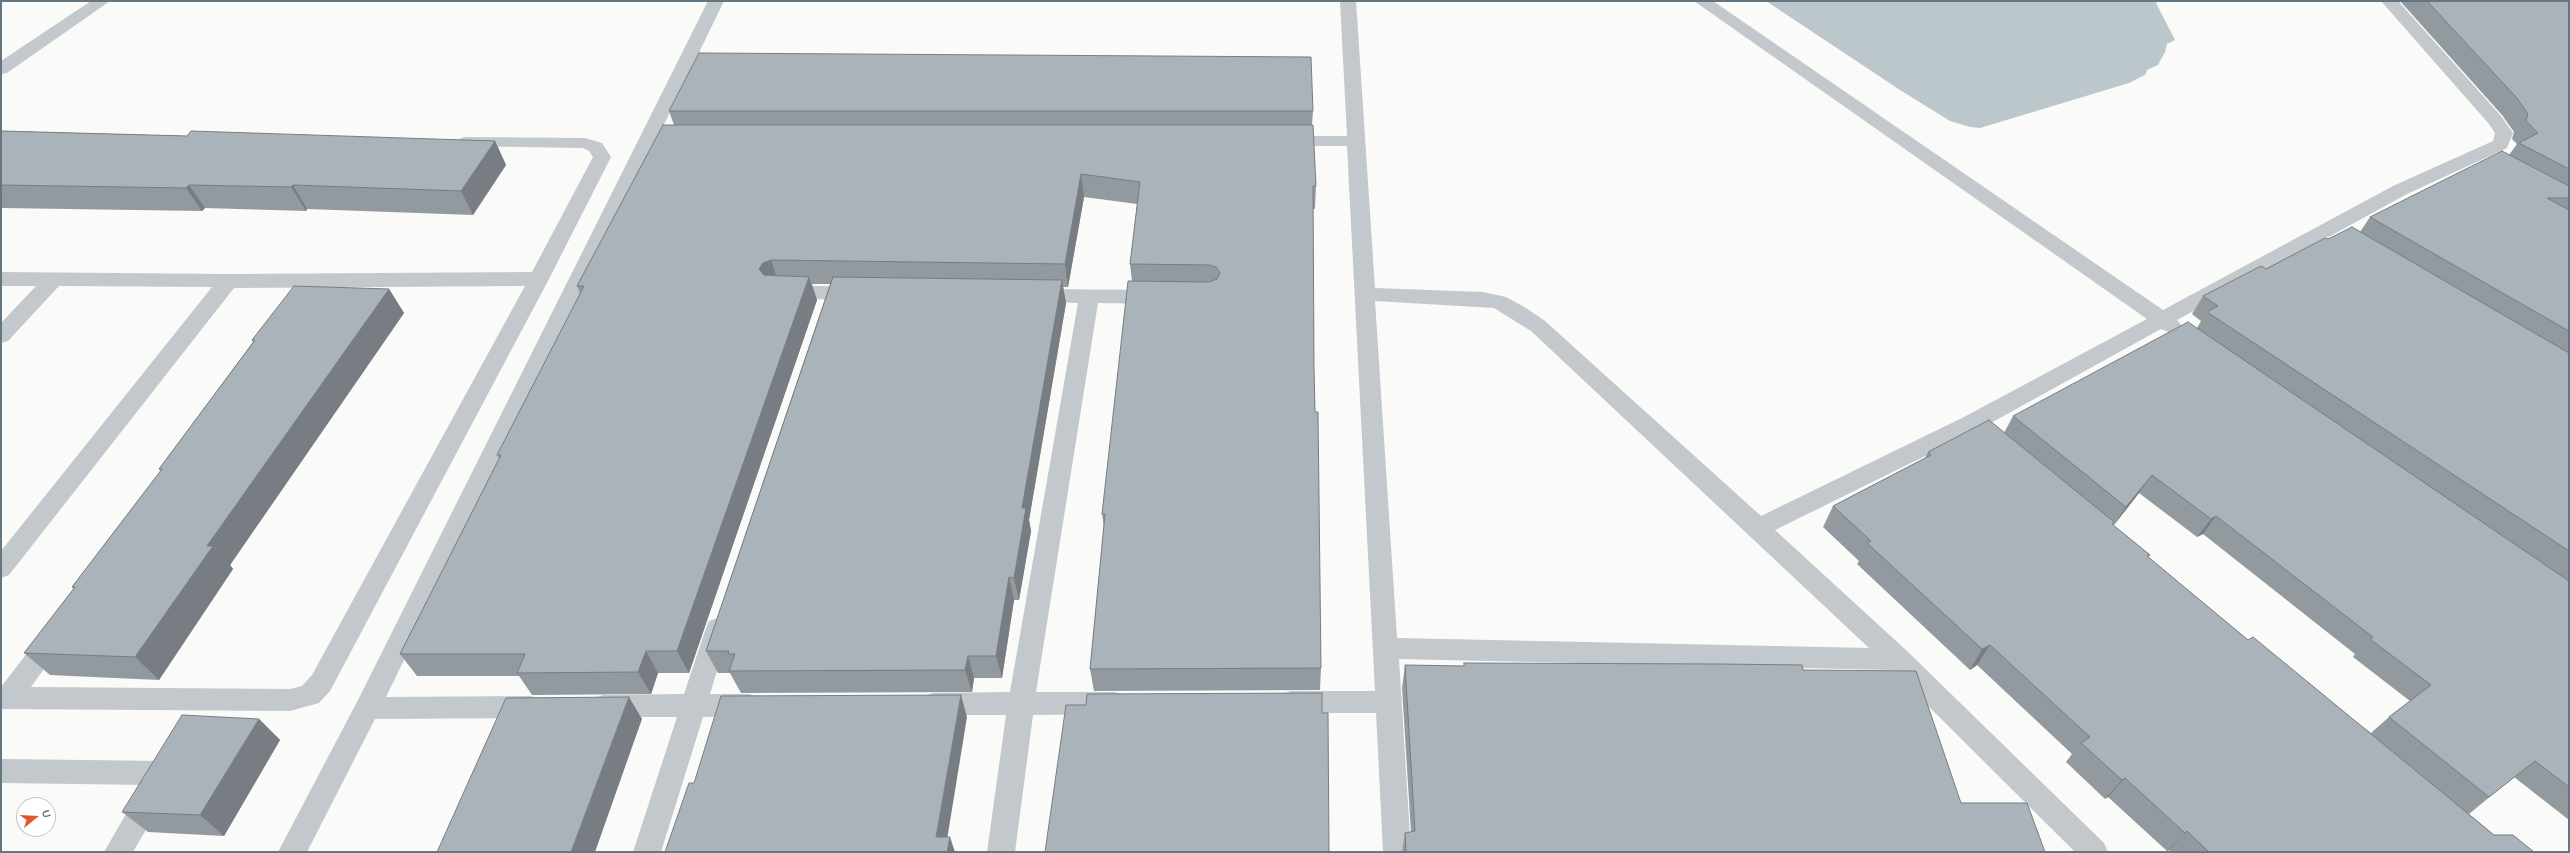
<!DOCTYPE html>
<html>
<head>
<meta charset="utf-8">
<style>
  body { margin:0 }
  #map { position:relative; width:2570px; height:853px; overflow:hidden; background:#fafaf8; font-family:Quicksand,sans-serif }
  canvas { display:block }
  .frame { position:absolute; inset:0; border:2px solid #657683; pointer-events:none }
  .north { position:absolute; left:16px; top:797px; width:40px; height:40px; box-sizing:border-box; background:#fff; border:1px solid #c1c8cd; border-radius:50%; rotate:72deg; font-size:11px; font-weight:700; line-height:16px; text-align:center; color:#657683 }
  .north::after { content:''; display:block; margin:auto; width:14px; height:18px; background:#e4572e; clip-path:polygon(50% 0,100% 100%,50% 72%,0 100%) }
</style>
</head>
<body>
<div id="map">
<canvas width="2570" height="853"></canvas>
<div class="frame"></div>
<div class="north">U</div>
</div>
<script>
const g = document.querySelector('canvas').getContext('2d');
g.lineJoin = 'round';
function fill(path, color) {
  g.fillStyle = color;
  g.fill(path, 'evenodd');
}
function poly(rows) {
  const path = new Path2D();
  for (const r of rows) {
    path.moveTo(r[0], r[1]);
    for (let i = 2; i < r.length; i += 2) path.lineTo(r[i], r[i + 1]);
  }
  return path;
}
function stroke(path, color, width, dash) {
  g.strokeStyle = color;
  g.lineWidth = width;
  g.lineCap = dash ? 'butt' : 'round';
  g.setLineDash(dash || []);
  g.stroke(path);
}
const water = poly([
  [1766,1,2158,1,2156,3,2175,40,2167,44,2165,52,2158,65,2147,70,2145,75,2129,83,1980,128,1970,127,1950,121,1900,90]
]);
const minor = poly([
  [91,1,110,1,7,73,1,74,1,61,91,1],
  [708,1,724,1,386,697,531,696,540,699,544,707,540,715,531,718,375,719,307,852,278,852,358,700,708,1],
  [1340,1,1356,1,1375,288,1483,292,1506,297,1526,308,1545,321,1761,516,1964,417,2147,319,1694,1,1713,1,2163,310,2393,186,2493,141,2495,133,2489,124,2381,1,2398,1,2501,116,2513,133,2507,148,2407,194,2177,320,2183,327,2180,332,2173,334,2161,329,1980,429,1775,530,1907,651,2104,843,2108,852,2075,852,1892,670,1399,659,1411,852,1383,852,1376,713,1291,713,1282,710,1278,702,1282,694,1291,691,1375,691,1347,146,1283,146,1277,145,1274,141,1277,137,1283,136,1347,136,1340,1],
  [1375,301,1494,308,1531,331,1869,648,1397,638,1375,301],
  [467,137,585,138,602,143,611,157,549,279,330,691,319,703,290,711,1,709,1,687,44,631,53,628,62,631,66,638,31,687,290,689,302,686,312,675,525,286,234,288,9,575,1,578,1,551,212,287,59,286,8,341,1,343,1,323,36,286,1,286,1,272,228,274,532,272,593,157,589,151,583,148,461,146,458,142,461,138,467,137],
  [785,285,856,287,863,289,866,294,863,299,856,301,778,297,775,292,778,287,785,285],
  [1035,289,1156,290,1163,292,1166,297,1163,302,1156,304,1098,303,1036,692,1115,692,1124,695,1128,703,1124,711,1115,714,1033,715,1015,852,987,852,1006,715,933,715,924,712,920,704,924,696,933,693,1010,692,1078,303,1028,301,1025,296,1028,291,1035,289],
  [718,618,727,621,730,628,710,694,749,694,758,697,762,705,758,713,749,716,703,717,661,852,633,852,677,717,603,717,594,714,590,706,594,698,603,695,684,694,706,628,709,621,718,618],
  [1,759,166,761,176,764,179,773,176,782,166,785,152,785,161,788,165,797,133,852,104,852,141,788,150,785,1,783,1,759]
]);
const wall = poly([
  [2400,1,2569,1,2569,820,2514,777,2469,814,2494,835,2534,852,2171,852,2169,850,2167,851,2108,797,2105,799,2066,762,2072,754,1977,665,1970,670,1857,564,1859,561,1823,527,1833,506,1925,458,1928,452,2004,433,2013,416,2197,328,2201,321,2192,314,2203,296,2266,269,2328,239,2360,232,2370,217,2509,155,2517,144,2512,139,2514,132,2502,115],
  [2139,493,2197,537,2203,534,2355,654,2353,657,2410,701,2389,717,2371,733,2248,640,2148,557,2150,555,2112,525,2113,524,2114,525],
  [669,111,1313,111,1312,125,1316,186,1315,209,1313,209,1314,368,1321,668,1320,690,1094,691,1090,669,1104,527,1102,514,1132,281,1130,264,1137,204,1084,197,1068,287,1063,287,1066,303,1029,520,1031,531,1019,600,1014,600,1002,678,974,678,972,692,741,693,730,673,718,673,706,651,830,284,812,284,817,300,689,673,658,673,651,694,532,695,519,676,417,676,400,654,499,459,497,455,580,294,577,286,674,125],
  [1,131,187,136,495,141,506,165,473,215,307,209,306,211,205,208,202,211,1,208],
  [389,289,404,313,230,565,233,569,159,680,50,675,24,653,74,589,72,587,161,471,159,469,253,342,252,340],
  [1464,663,1803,670,1961,803,2045,852,1402,852,1405,833,1411,832,1402,688,1405,665,1464,666],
  [259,719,280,740,224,836,148,832,122,812]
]);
const shadedWall = poly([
  [495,141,506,165,473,215,461,191],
  [1081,174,1084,197,1068,287,1065,264],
  [189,185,205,208,202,211,186,188],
  [293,185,307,209,306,211,291,187],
  [771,260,779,284,771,286,759,269,763,263],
  [809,277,817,300,689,673,677,651],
  [1062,280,1066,303,1029,520,1031,531,1019,600,1014,578,1022,508],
  [389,289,404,313,230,565,233,569,159,680,135,657,207,546],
  [2152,475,2139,493,2114,525,2126,507],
  [2216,516,2203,534,2197,537,2211,519],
  [1009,577,1014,600,1002,678,996,656],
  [1990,645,1977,665,1970,670,1982,649],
  [646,651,658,673,651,694,638,672],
  [968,656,974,678,972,692,965,670],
  [961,695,967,717,945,852,936,837],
  [629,697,642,719,595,852,571,852],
  [259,719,280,740,224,836,200,815],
  [2125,778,2108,797,2105,799,2122,780],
  [2187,831,2169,850,2167,851],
  [950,837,955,852,947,852]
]);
const building = poly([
  [2427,1,2569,1,2569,169,2519,143,2538,133,2526,121,2528,114,2516,97,2427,1],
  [699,53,1311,57,1313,111,669,111,699,53],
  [663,125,1313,125,1316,186,1313,186,1314,368,1315,412,1318,412,1321,668,1090,669,1105,514,1102,514,1128,281,1209,282,1217,279,1220,273,1216,267,1209,265,1130,264,1140,182,1081,174,1065,264,771,260,763,263,759,269,764,275,809,277,677,651,646,651,638,672,517,673,525,654,400,654,501,455,497,455,584,286,577,286,663,125],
  [1,131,187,136,191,131,495,141,461,191,293,185,291,187,189,185,186,188,1,185,1,131],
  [2502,151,2569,186,2569,198,2547,198,2569,210,2569,331,2370,217,2502,151],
  [2352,227,2569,353,2569,551,2207,312,2218,306,2203,296,2261,266,2266,269,2325,238,2328,239,2352,227],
  [833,277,1062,280,1022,508,1026,508,1014,578,1009,577,996,656,968,656,965,670,729,671,735,654,728,654,729,651,706,651,833,277],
  [294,286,389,289,207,546,213,546,135,657,24,653,75,587,72,587,162,469,159,469,255,340,252,340,294,286],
  [2188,322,2569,581,2569,787,2535,761,2489,797,2389,717,2431,685,2370,639,2373,637,2216,516,2211,519,2152,475,2126,507,2013,416,2188,322],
  [1989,420,2114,522,2112,524,2150,555,2147,556,2248,640,2253,637,2494,835,2513,835,2534,852,2209,852,2187,831,2185,833,2125,778,2122,780,2081,743,2090,737,1990,645,1982,649,1867,543,1871,541,1833,506,1931,455,1928,452,1989,420],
  [1464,663,1719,664,1802,665,1803,670,1916,671,1961,803,2027,803,2045,852,1406,852,1405,833,1415,831,1405,665,1464,666,1464,663],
  [1322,693,1322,713,1328,713,1329,852,1045,852,1066,705,1086,705,1087,694,1322,693],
  [961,695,936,837,950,837,947,852,665,852,689,783,694,783,721,696,961,695],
  [629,697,571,852,437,852,506,698,629,697],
  [182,715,259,719,200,815,122,812,182,715]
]);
fill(water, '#bbc7cb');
fill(minor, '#c3c8cc');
fill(wall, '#929a9f');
fill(shadedWall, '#777d82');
fill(building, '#aab3b9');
stroke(building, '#777d82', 1);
</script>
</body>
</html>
